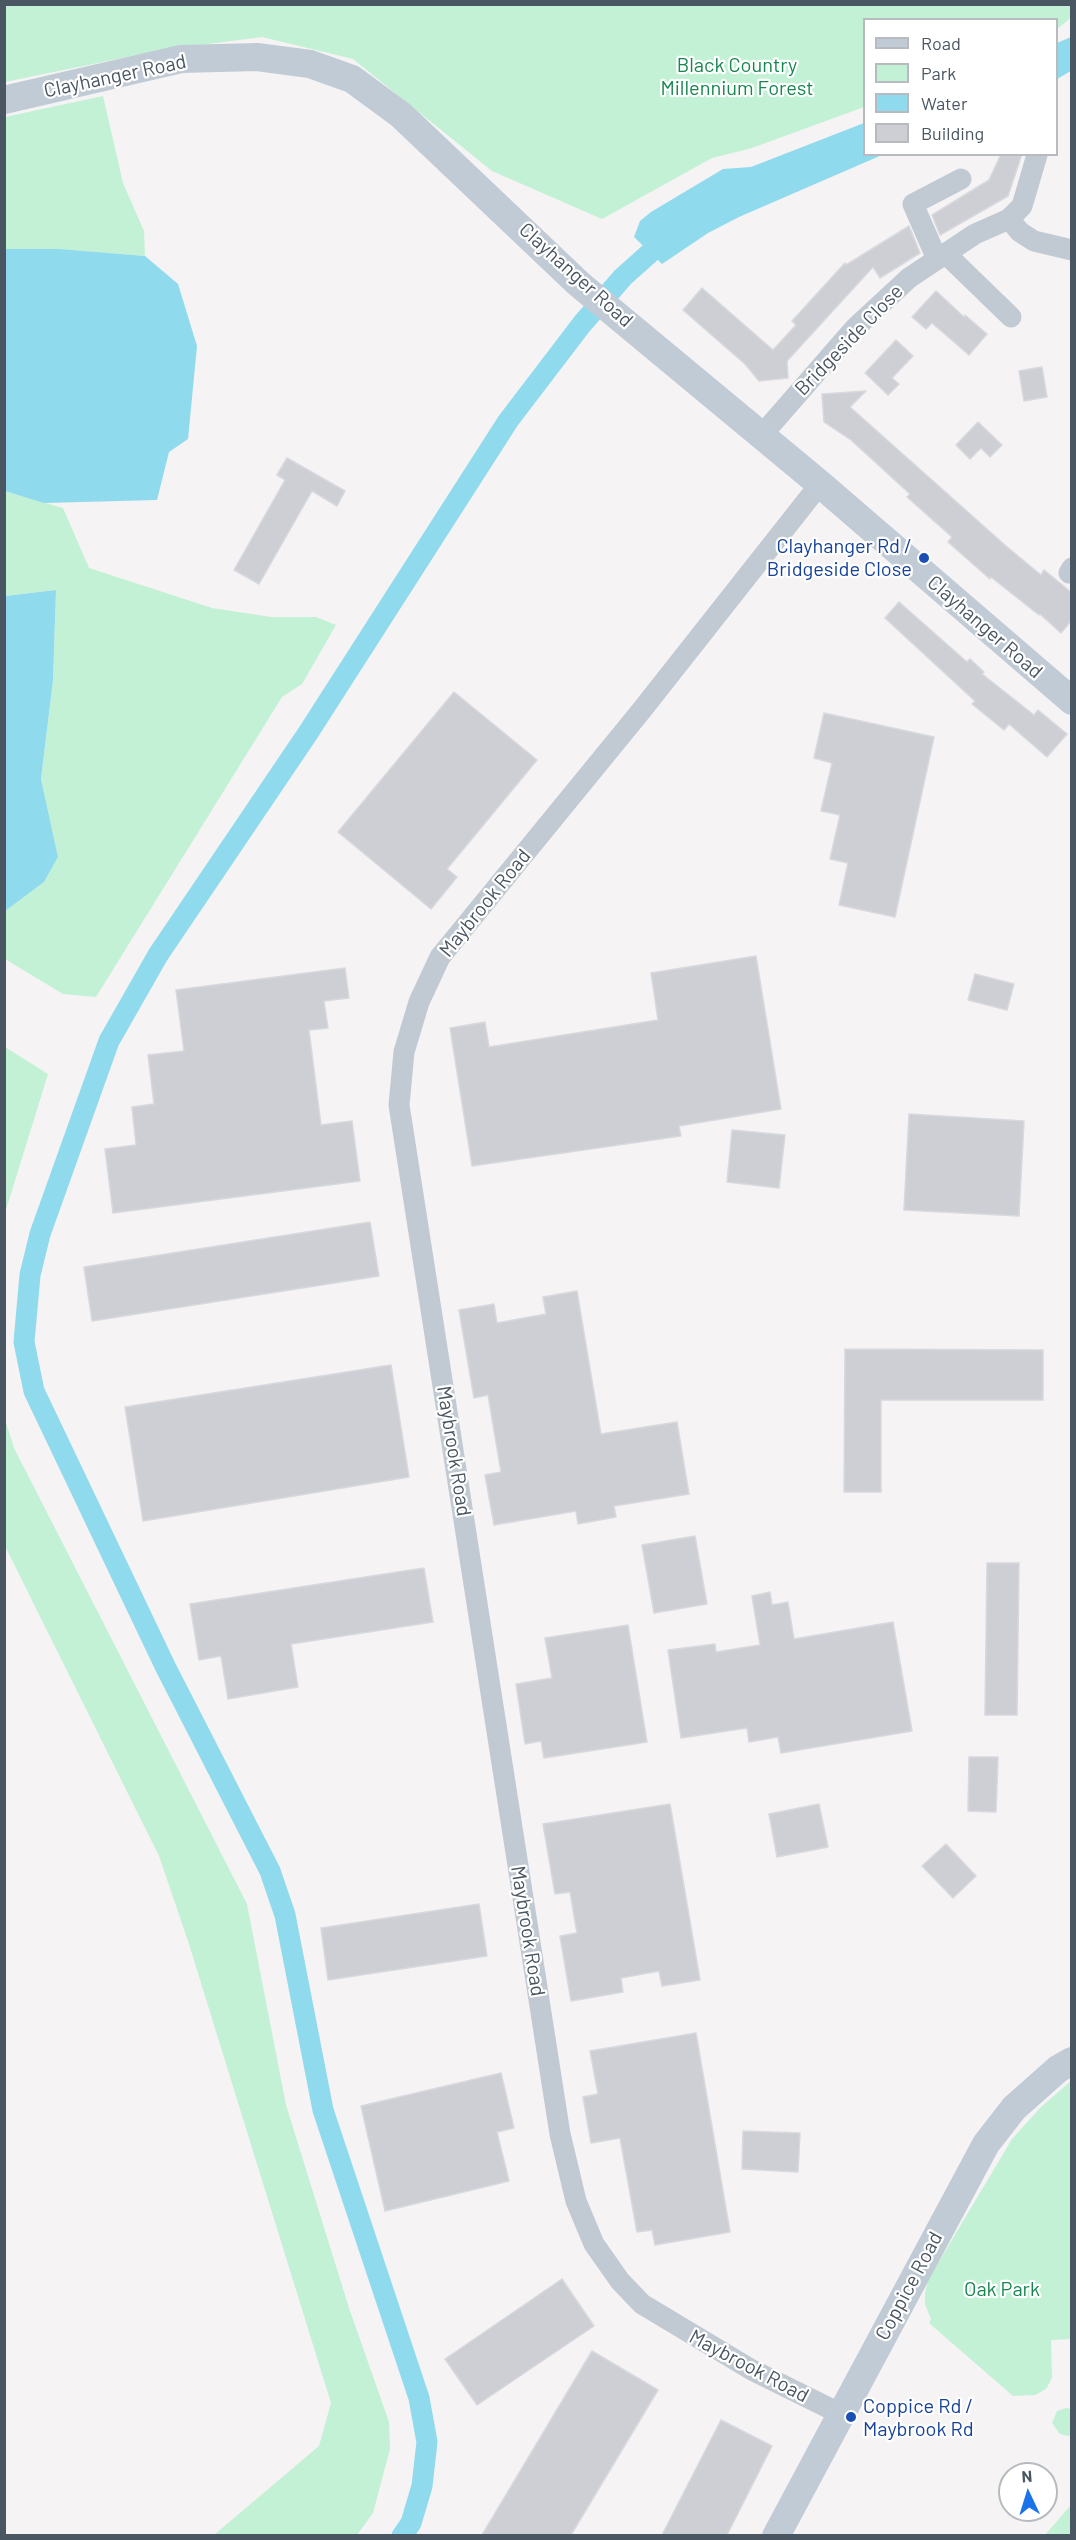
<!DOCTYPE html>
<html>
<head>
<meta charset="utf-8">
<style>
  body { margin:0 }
  #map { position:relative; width:1076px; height:2540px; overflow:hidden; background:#f5f3f3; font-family:Barlow,sans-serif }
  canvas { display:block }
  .frame { position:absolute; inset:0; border:6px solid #4a5661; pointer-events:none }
  .legend { position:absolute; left:863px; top:18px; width:195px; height:138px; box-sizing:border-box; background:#fff; border:2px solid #b7bbc0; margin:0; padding:8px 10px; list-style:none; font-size:18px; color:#4a5661 }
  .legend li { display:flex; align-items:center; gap:12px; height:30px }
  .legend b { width:30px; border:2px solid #b7bbc0 }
  .north { position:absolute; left:998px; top:2462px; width:60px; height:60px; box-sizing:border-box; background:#fff; border:2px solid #b7bbc0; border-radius:50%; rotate:356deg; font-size:16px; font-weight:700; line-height:24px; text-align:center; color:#4a5661 }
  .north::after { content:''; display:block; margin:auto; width:21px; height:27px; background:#1a73e8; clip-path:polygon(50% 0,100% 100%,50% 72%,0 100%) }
</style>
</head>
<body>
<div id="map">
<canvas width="1076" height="2540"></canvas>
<div class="frame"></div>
<ul class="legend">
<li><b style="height:8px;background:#c1cbd6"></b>Road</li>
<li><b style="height:16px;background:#c3f1d5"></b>Park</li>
<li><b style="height:16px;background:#90daee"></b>Water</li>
<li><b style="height:16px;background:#cdcfd5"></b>Building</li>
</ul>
<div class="north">N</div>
</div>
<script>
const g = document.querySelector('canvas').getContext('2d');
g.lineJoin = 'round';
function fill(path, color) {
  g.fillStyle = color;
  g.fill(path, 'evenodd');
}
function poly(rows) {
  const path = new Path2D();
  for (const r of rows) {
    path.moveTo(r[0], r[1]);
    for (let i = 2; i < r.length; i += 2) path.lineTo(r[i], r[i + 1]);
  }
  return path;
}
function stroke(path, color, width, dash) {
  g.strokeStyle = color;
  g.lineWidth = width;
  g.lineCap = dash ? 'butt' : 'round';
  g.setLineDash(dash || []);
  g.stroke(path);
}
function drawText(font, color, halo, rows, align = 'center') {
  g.font = font + ' Barlow,sans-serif';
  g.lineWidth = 4.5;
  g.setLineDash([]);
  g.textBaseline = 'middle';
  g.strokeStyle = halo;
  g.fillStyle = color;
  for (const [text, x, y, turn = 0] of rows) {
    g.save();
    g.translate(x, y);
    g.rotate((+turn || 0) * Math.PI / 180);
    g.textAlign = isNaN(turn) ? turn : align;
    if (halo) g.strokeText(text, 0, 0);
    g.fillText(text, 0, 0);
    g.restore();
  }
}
const green = poly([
  [1071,4,1072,17,1057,29,1056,20,864,20,864,107,752,148,712,158,602,219,492,171,353,59,262,37,161,50,5,82,4,5],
  [103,96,123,183,144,231,145,256,60,249,5,249,5,117],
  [5,491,63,508,89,568,212,608,271,617,316,617,336,625,302,684,282,697,96,997,63,994,5,959,4,911,44,882,58,857,41,779,53,680,56,590,5,596],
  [5,1047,48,1074,5,1213],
  [5,1419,14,1448,247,1904,286,2105,349,2308,389,2422,390,2449,373,2513,357,2535,214,2535,319,2446,331,2403,188,1941,159,1856,5,1546],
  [1071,2081,1071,2339,1051,2340,1052,2378,1046,2389,1035,2395,1013,2396,929,2323,931,2319,925,2304,925,2293,928,2280,1012,2139,1041,2107],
  [1066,2408,1071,2409,1071,2435,1068,2436,1060,2434,1052,2423,1057,2411],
  [1071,2505,1071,2535,1045,2535]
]);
const water = poly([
  [1071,37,1071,71,1057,79,1057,43],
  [864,123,864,154,882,155,739,217,708,233,662,264,634,237,640,221,651,212,723,169,751,167],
  [4,249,60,249,145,256,178,284,197,346,188,439,169,452,157,500,44,503,5,491],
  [56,590,53,680,41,779,58,857,44,882,5,911,5,596]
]);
const canal = poly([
  [402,2536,411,2523,422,2486,427,2442,419,2398,323,2110,285,1915,270,1871,166,1668,34,1391,24,1342,30,1275,40,1234,109,1041,158,955,308,733,508,421,582,324,623,277,670,235]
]);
const building = poly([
  [1001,154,1022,154,1008,196,940,235,932,215,989,180,1001,154],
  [909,226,920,253,880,278,873,267,787,361,788,378,759,381,745,364,683,310,702,288,773,350,796,325,792,321,845,263,846,265,909,226],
  [936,291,964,317,965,315,987,334,969,355,932,323,926,329,912,317,936,291],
  [896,340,913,356,892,378,899,384,888,395,865,373,896,340],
  [1042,367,1047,397,1024,401,1019,371,1042,367],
  [866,391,850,407,1006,546,1041,575,1044,570,1071,592,1071,621,1061,633,1040,614,1039,615,991,577,990,579,948,542,952,537,907,497,910,494,851,440,824,422,822,394,866,391],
  [978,422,1002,445,990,457,981,448,970,459,956,445,978,422],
  [287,458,345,491,337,506,312,491,259,584,234,570,285,480,277,475,287,458],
  [899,602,967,662,970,659,984,672,982,674,1034,715,1038,710,1067,734,1047,757,1009,724,1004,730,972,704,975,701,885,618,899,602],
  [454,692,537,760,447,869,457,877,431,909,338,832,454,692],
  [824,713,934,737,895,917,839,905,848,863,830,859,840,815,821,811,832,763,814,758,824,713],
  [756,956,781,1109,679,1126,681,1136,472,1166,450,1028,485,1022,489,1047,658,1020,651,973,756,956],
  [345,968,349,998,324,1001,328,1028,309,1030,321,1125,352,1121,360,1181,113,1213,105,1149,136,1145,132,1107,154,1104,148,1055,184,1051,176,990,345,968],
  [975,974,1014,984,1007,1010,968,1000,975,974],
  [909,1114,1024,1121,1019,1216,904,1210,909,1114],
  [732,1130,785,1135,779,1188,727,1182,732,1130],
  [370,1222,379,1276,92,1321,84,1267,370,1222],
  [577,1291,601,1434,677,1422,689,1494,614,1506,616,1517,578,1524,576,1511,494,1525,485,1475,501,1472,488,1395,474,1398,459,1310,494,1304,497,1323,546,1314,543,1297,577,1291],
  [845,1349,1043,1350,1043,1400,881,1400,881,1492,844,1492,845,1349],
  [391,1365,409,1477,143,1521,125,1407,391,1365],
  [695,1536,707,1604,654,1613,642,1545,695,1536],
  [987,1563,1019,1563,1017,1715,985,1715,987,1563],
  [424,1568,433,1622,291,1644,298,1687,228,1699,221,1656,199,1660,190,1604,424,1568],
  [770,1592,772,1605,788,1602,794,1639,893,1622,912,1731,781,1753,778,1737,749,1742,747,1728,681,1738,668,1650,715,1644,716,1652,760,1645,752,1596,770,1592],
  [628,1625,647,1742,544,1758,541,1741,525,1744,516,1684,552,1678,545,1638,628,1625],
  [969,1757,998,1757,996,1812,968,1811,969,1757],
  [670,1804,700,1980,662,1986,659,1971,621,1978,623,1992,571,2001,560,1936,577,1933,570,1892,555,1894,543,1824,670,1804],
  [819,1804,828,1847,777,1857,769,1814,819,1804],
  [946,1844,976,1876,953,1898,922,1866,946,1844],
  [479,1904,487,1956,328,1980,321,1928,479,1904],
  [696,2033,730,2232,655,2245,652,2230,637,2232,620,2138,591,2143,583,2097,598,2094,590,2051,696,2033],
  [501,2073,514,2128,497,2132,509,2181,385,2211,361,2106,501,2073],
  [743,2131,800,2133,798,2172,742,2169,743,2131],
  [562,2279,594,2326,477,2405,445,2359,562,2279],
  [592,2351,658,2390,571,2535,482,2535,592,2351],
  [721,2420,772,2446,727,2535,662,2535,721,2420]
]);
const street = poly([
  [1009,219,1020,232,1034,241,1072,250],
  [946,254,1011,317],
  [937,259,913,204,961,179],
  [761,436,855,328,909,278,975,234,1009,219,1022,206,1037,155],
  [820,484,641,711,440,957,419,1002,404,1052,399,1105,560,2134,576,2201,594,2244,620,2281,642,2304,752,2370,841,2414],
  [1069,573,1072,568]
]);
const secondary = poly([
  [4,100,181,59,257,57,310,64,352,79,401,115,579,284,820,484,1072,701],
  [776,2536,986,2144,1014,2108,1058,2069,1072,2061]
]);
const markers = [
  [924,558,6,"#1a4fb4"],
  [851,2417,6,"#1a4fb4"]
];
const parkNames = [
  ["Black Country",737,65],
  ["Millennium Forest",737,88],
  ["Oak Park",1002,2289]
];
const streetNames = [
  ["Clayhanger Road",115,76,-12],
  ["Clayhanger Road",576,275,42],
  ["Bridgeside Close",849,340,-46],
  ["Clayhanger Road",985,627,41],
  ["Maybrook Road",485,903,-51],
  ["Maybrook Road",454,1451,81],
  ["Maybrook Road",528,1931,81],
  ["Coppice Road",909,2286,-62],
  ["Maybrook Road",749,2366,28]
];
const transitNames = [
  ["Clayhanger Rd /",912,546],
  ["Bridgeside Close",912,569],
  ["Coppice Rd /",863,2406,"left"],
  ["Maybrook Rd",863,2429,"left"]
];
fill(green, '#c3f1d5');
fill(water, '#90daee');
stroke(canal, '#90daee', 21);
fill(building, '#cdcfd5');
stroke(building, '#d7d9de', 1.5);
stroke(street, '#c1cad2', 21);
stroke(secondary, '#c1cbd6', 28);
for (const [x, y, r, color] of markers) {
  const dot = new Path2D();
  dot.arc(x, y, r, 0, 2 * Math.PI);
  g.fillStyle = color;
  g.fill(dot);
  stroke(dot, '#fff', 2);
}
drawText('20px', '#17864f', '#fff', parkNames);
drawText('20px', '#4a5661', '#fff', streetNames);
drawText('20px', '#164399', '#fff', transitNames, 'right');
</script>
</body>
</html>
